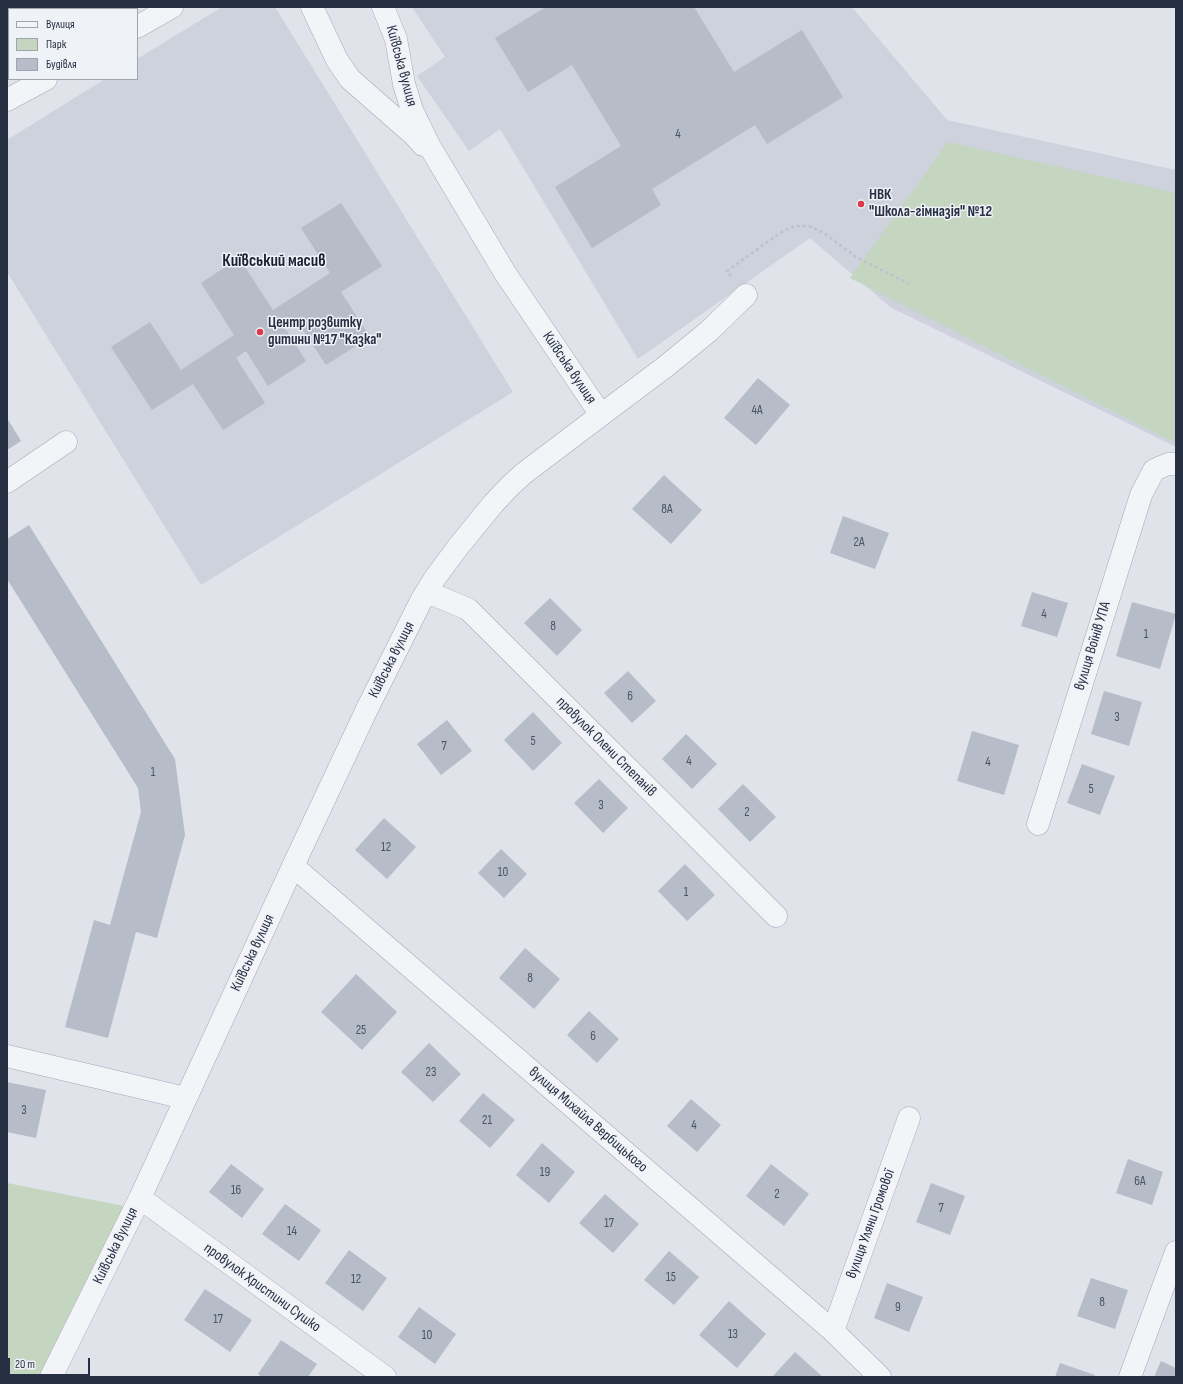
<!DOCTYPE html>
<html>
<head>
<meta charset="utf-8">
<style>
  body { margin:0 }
  #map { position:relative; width:1183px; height:1384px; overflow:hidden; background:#e0e3ea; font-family:"Sofia Sans Condensed",sans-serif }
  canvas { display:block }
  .frame { position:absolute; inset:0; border:8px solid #272f43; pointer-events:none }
  .legend { position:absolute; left:8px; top:8px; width:130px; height:72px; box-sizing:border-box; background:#eff2f7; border:1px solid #9fa4af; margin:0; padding:5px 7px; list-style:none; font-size:12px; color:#272f43 }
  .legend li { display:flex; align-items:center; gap:8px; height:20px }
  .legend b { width:20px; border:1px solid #9fa4af }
  .scale { position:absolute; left:8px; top:1358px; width:82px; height:18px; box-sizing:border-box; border:2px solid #272f43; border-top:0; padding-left:5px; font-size:12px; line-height:14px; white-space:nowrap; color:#272f43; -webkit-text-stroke:3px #eff2f7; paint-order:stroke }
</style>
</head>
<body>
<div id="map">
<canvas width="1183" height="1384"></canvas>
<div class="frame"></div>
<ul class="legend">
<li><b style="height:5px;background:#f3f4f8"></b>Вулиця</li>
<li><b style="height:11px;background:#c4d5c0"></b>Парк</li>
<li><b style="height:11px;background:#b6bcc8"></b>Будівля</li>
</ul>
<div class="scale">20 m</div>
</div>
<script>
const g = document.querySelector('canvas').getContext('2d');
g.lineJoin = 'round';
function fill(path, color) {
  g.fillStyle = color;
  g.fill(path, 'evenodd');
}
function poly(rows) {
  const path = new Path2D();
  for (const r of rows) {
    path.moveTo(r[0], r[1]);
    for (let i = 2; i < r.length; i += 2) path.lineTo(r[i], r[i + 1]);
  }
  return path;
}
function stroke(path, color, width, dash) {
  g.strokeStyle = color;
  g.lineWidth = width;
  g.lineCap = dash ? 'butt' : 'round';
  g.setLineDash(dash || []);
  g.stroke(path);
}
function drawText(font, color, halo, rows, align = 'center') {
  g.font = font + ' "Sofia Sans Condensed",sans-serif';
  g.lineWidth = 3;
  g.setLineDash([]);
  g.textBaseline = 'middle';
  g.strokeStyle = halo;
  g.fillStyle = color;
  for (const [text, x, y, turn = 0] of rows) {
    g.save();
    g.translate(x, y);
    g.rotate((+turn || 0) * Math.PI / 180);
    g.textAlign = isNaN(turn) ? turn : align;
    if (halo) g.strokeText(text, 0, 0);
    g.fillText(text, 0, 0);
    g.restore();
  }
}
const built = poly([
  [222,7,275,7,513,392,201,585,7,272,7,140,105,79,137,79,137,59],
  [412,7,852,7,947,120,1176,170,1176,447,890,307,810,238,638,359,500,129,469,151,417,76,445,57]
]);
const green = poly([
  [948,142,1176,193,1176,443,850,278],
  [7,1183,129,1207,40,1377,7,1377]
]);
const building = poly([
  [546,7,694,7,734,72,802,30,843,97,767,144,755,125,652,189,661,205,592,248,555,187,621,146,572,65,528,92,495,38],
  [341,203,382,266,341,292,370,337,326,365,296,320,285,328,306,361,268,386,246,351,236,358,265,403,223,430,193,384,152,410,111,347,150,322,181,370,234,335,201,283,239,258,273,310,330,273,301,228],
  [758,378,790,405,756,445,724,418],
  [7,418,21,441,7,450],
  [664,475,702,510,671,544,632,509],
  [843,516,889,533,875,569,830,553],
  [29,525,175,759,185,835,157,938,136,932,108,1038,65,1027,94,920,110,925,141,812,138,788,7,579,7,539],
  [1032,592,1068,603,1057,637,1021,626],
  [550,598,582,630,557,656,524,623],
  [1132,602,1176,614,1160,669,1116,656],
  [628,671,656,701,632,723,604,693],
  [1104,691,1142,702,1129,746,1091,734],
  [533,712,562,743,533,771,504,740],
  [447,720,472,751,441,775,417,744],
  [972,731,1019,745,1004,795,957,781],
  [686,734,717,764,692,789,662,759],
  [1082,764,1115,776,1100,815,1067,803],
  [599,779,628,808,603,833,574,803],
  [743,784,776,817,750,842,718,809],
  [384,818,416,847,387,879,355,850],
  [501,849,527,874,504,898,478,873],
  [685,864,715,895,687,921,658,891],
  [525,948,560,979,534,1009,499,978],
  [356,974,397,1012,362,1050,321,1012],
  [589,1011,619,1039,597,1063,567,1035],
  [429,1043,461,1074,433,1102,401,1072],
  [7,1082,46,1090,36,1138,7,1132],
  [483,1093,515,1120,490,1148,459,1121],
  [691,1099,721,1125,697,1152,667,1126],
  [542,1143,575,1172,549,1203,516,1175],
  [1128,1159,1163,1172,1152,1205,1116,1193],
  [231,1164,264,1189,242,1218,209,1192],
  [771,1164,809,1194,784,1226,746,1196],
  [931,1183,965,1196,950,1235,916,1222],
  [605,1194,639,1224,613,1253,579,1223],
  [285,1204,321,1230,299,1261,262,1234],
  [349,1250,387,1278,363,1311,325,1283],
  [669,1251,699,1277,674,1305,644,1280],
  [1091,1278,1128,1290,1115,1329,1077,1316],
  [887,1283,923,1297,909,1332,874,1318],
  [205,1289,252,1320,230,1352,184,1320],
  [729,1301,766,1334,737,1368,699,1335],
  [419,1307,456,1334,435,1364,398,1337],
  [281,1340,317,1364,308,1377,262,1377,258,1374],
  [795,1352,823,1377,772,1377],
  [1161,1361,1176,1368,1176,1377,1154,1377],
  [1060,1363,1095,1375,1095,1377,1055,1377]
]);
const path = poly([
  [731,276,727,271,783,231,795,226,809,226,824,233,856,257,909,284]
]);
const minor = poly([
  [312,7,337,60,350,79,414,135,423,145],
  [137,27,172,7],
  [7,100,46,79],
  [601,415,665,367,709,331,746,295],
  [7,482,66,442],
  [427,592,468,609,776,916],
  [1038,824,1141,495,1154,470,1168,464,1176,464],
  [293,866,833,1331,880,1377],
  [7,1056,185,1098],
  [140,1198,385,1377],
  [833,1331,909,1118],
  [51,1377,140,1198,293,866,368,707,422,599,435,578,458,547,493,504,509,487,523,474,601,415,505,273,430,147,412,110,404,84,396,39,383,7],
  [1130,1377,1176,1252]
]);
const markers = [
  [861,204,4,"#da3a49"],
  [260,332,4,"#da3a49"]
];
const numberNames = [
  ["4",678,135],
  ["4А",757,411],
  ["8А",667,510],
  ["2А",859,543],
  ["4",1044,615],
  ["8",553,627],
  ["1",1146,635],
  ["6",630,697],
  ["3",1117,718],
  ["5",533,742],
  ["7",444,747],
  ["4",689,762],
  ["4",988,763],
  ["1",153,773],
  ["5",1091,790],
  ["3",601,806],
  ["2",747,813],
  ["12",386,848],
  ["10",503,873],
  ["1",686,893],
  ["8",530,979],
  ["25",361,1031],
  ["6",593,1037],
  ["23",431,1073],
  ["3",24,1111],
  ["21",487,1121],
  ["4",694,1126],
  ["19",545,1173],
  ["6А",1140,1182],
  ["16",236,1191],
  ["2",777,1195],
  ["7",941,1209],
  ["17",609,1224],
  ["14",292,1232],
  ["15",671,1278],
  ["12",356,1280],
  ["8",1102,1303],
  ["9",898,1308],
  ["17",218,1320],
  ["13",733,1335],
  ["10",427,1336]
];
const streetNames = [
  ["Київська вулиця",401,66,75],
  ["Київська вулиця",569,368,56],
  ["вулиця Воїнів УПА",1093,646,-73],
  ["Київська вулиця",392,660,-63],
  ["провулок Олени Степанів",606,747,45],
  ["Київська вулиця",253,953,-65],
  ["вулиця Михайла Вербицького",588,1120,41],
  ["вулиця Уляни Громової",871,1224,-70],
  ["Київська вулиця",116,1246,-64],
  ["провулок Христини Сушко",262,1288,36]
];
const poiNames = [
  ["НВК",869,195],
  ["\"Школа-гімназія\" №12",869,212],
  ["Центр розвитку",268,323],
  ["дитини №17 \"Казка\"",268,340]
];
const quarterNames = [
  ["Київський масив",274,262]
];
fill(built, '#cdd2dc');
fill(green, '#c4d5c0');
fill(building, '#b6bcc8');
stroke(minor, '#a5a9b5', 23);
stroke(path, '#bec1c9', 2.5, [3, 3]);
stroke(minor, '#f3f4f8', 22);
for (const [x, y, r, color] of markers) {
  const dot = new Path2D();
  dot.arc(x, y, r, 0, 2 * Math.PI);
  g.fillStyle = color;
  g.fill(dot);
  stroke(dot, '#eff2f7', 1.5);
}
drawText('13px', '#4b5264', null, numberNames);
drawText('15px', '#272f43', '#eff2f7', streetNames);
drawText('bold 15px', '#272f43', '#eff2f7', poiNames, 'left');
drawText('bold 17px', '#192134', '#eff2f7', quarterNames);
</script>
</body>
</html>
